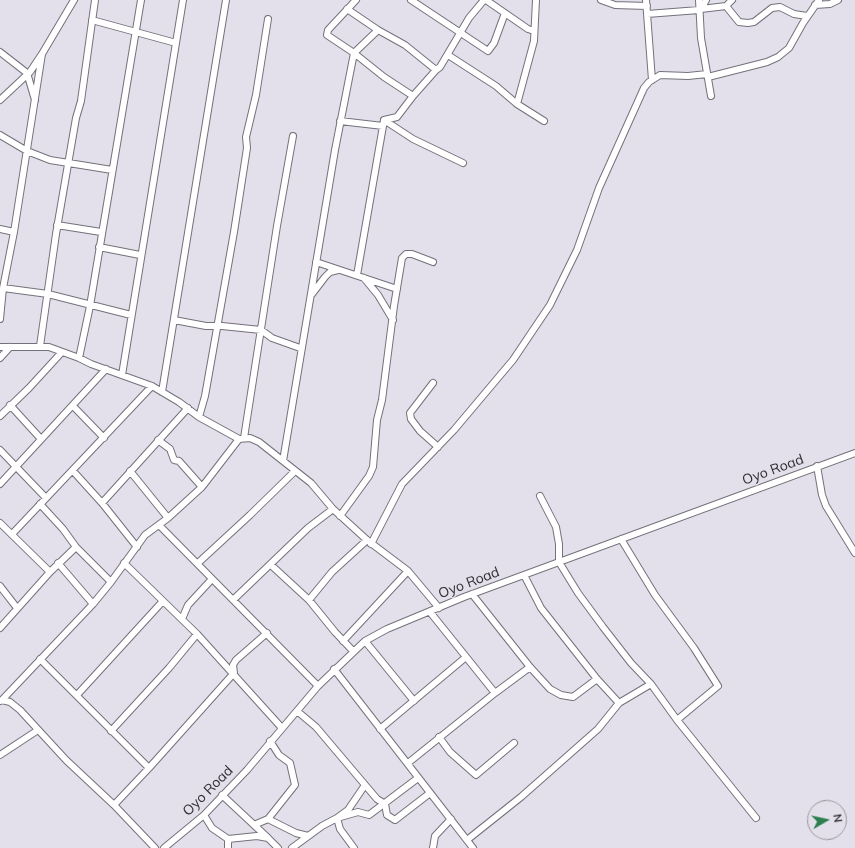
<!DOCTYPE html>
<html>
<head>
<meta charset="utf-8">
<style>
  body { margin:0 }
  #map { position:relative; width:855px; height:848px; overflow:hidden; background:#e4e0eb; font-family:Mulish,sans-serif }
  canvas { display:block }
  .north { position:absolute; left:807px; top:800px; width:40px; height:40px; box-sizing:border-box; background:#e4e0eb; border:1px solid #9c99a1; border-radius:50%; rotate:81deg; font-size:11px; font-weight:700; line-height:16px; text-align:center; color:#302f33 }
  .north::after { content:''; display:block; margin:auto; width:14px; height:18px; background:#2d7e50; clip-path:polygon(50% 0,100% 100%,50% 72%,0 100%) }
</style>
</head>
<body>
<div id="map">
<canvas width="855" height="848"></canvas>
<div class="north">N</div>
</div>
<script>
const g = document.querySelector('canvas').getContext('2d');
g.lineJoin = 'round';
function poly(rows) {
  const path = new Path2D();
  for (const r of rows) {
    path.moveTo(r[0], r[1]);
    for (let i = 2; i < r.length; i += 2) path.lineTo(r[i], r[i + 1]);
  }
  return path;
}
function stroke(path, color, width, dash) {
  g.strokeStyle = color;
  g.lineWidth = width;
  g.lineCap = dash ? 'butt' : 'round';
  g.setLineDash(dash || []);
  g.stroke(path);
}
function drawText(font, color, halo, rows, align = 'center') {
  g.font = font + ' Mulish,sans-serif';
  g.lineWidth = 3;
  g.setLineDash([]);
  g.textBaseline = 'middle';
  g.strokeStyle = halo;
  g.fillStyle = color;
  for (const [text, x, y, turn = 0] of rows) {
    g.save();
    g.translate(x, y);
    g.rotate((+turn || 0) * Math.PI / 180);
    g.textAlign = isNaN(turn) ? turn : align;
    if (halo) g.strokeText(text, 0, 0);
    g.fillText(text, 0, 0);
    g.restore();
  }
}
const minor = poly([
  [411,0,488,51,494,43,505,13],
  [486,0,528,29,534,31],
  [601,0,615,5,647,6],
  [646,0,652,80],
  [699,0,701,38,711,96],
  [815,5,830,4,838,0],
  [726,6,732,0],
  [347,9,378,30,405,45,436,70,413,96,384,77,354,53,378,30],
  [701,9,726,6,739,22,748,23,754,22,772,8,780,7,794,14,807,16],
  [700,11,706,0],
  [647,14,699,10],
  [92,20,176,43],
  [0,52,27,73,35,100],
  [448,55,496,86,517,104,544,121],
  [436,70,440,67,469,18,484,0],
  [708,77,767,62,778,57,789,48,803,23,819,0],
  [0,100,30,72,42,54,74,0],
  [517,104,534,41,536,0],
  [384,120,397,117,413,96],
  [340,121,383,126,384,120,413,139,463,163],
  [0,135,27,151,50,160,112,170],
  [57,225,101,232],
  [0,229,14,232],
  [99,247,140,255],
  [316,262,397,289],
  [357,275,383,126],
  [364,278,378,295,393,320],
  [3,288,48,294,131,315],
  [312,294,325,277,330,272,338,270],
  [0,319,3,288,14,232,42,54],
  [174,320,206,326,222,326,261,330,272,338,300,348],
  [40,346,56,234,76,118,81,101,95,0],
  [0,347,49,347,79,358,91,364,152,386,179,402,199,417,239,439,250,438,259,442,311,483,333,509,367,540,408,571,439,608],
  [0,358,10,347],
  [79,358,90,306,141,0],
  [122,375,183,0],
  [433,383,410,413,411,419,420,431,438,447],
  [162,392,226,0],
  [10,405,41,439],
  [73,406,104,438],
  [0,416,29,388,62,352],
  [199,417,205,396,234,232,247,148,246,137,256,95,268,19],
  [244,438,277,226,293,136],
  [158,440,170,449,174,460,179,461,202,487],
  [0,450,46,498],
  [283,461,335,150,354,53,327,35,328,30,356,0],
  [817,466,822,495,826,506,855,553],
  [73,471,102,503,137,547],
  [130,471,168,518],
  [0,484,106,369],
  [540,496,556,527,559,544,559,562,578,593,603,627,631,663,651,684,677,720,756,818],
  [102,503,188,408],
  [40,504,63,529,76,547,111,582],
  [340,516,369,476,373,467,377,420,382,400,394,306,402,258,406,254,412,254,433,262],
  [0,523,50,572],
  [159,525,318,686],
  [14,532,152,386],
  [621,539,655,595,694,648,718,686,677,720],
  [371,544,402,484,454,430,513,360,550,305,577,250,599,188,644,88,649,82,660,75,688,76,707,74],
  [58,563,93,604],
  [124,563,197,634,281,727],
  [198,563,250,515,295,471],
  [271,565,309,600,335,632,353,651],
  [524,575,541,608,597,679,619,703],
  [0,586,17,608],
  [472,594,530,667,550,689,561,695,573,697,597,679],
  [233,600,308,528,333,509],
  [309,600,332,572,367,540],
  [430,612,495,693],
  [182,619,188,605,212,579],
  [0,628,50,572,76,547],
  [343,641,408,571],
  [365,641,414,701],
  [40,659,149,768,114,805],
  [334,669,473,848],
  [77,695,163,601],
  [2,700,93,604,111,582,145,535,168,518,202,487,239,439],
  [0,701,2,700,10,702,20,710,66,760,114,805,155,848],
  [297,711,316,727,377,799,385,804,387,815,395,820,430,793],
  [380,729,466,657],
  [111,731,169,668,197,634],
  [439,737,450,752,476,775,514,743],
  [0,755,38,730],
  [408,763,495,693,530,667],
  [149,768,234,673,233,665,236,660,267,633],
  [222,795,268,838],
  [204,815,212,828,228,839,228,848],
  [268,819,296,833,308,836],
  [254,825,268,819,295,785,290,763,279,755,270,741],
  [228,839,257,836,268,838,278,848],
  [467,840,521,797,598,729,619,703,651,684],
  [164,848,204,815,247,770,318,686,365,641,387,629,464,597,855,453],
  [292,848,322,826,337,818,358,812,369,815,418,778],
  [354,848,340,829,337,818,348,810,365,785],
  [433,848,435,836,451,819]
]);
const streetNames = [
  ["Oyo Road",773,470,-20],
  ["Oyo Road",469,583,-21],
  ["Oyo Road",208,791,-45]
];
stroke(minor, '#74717a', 8);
stroke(minor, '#fff', 6);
drawText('14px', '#302f33', '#e4e0eb', streetNames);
</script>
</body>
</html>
